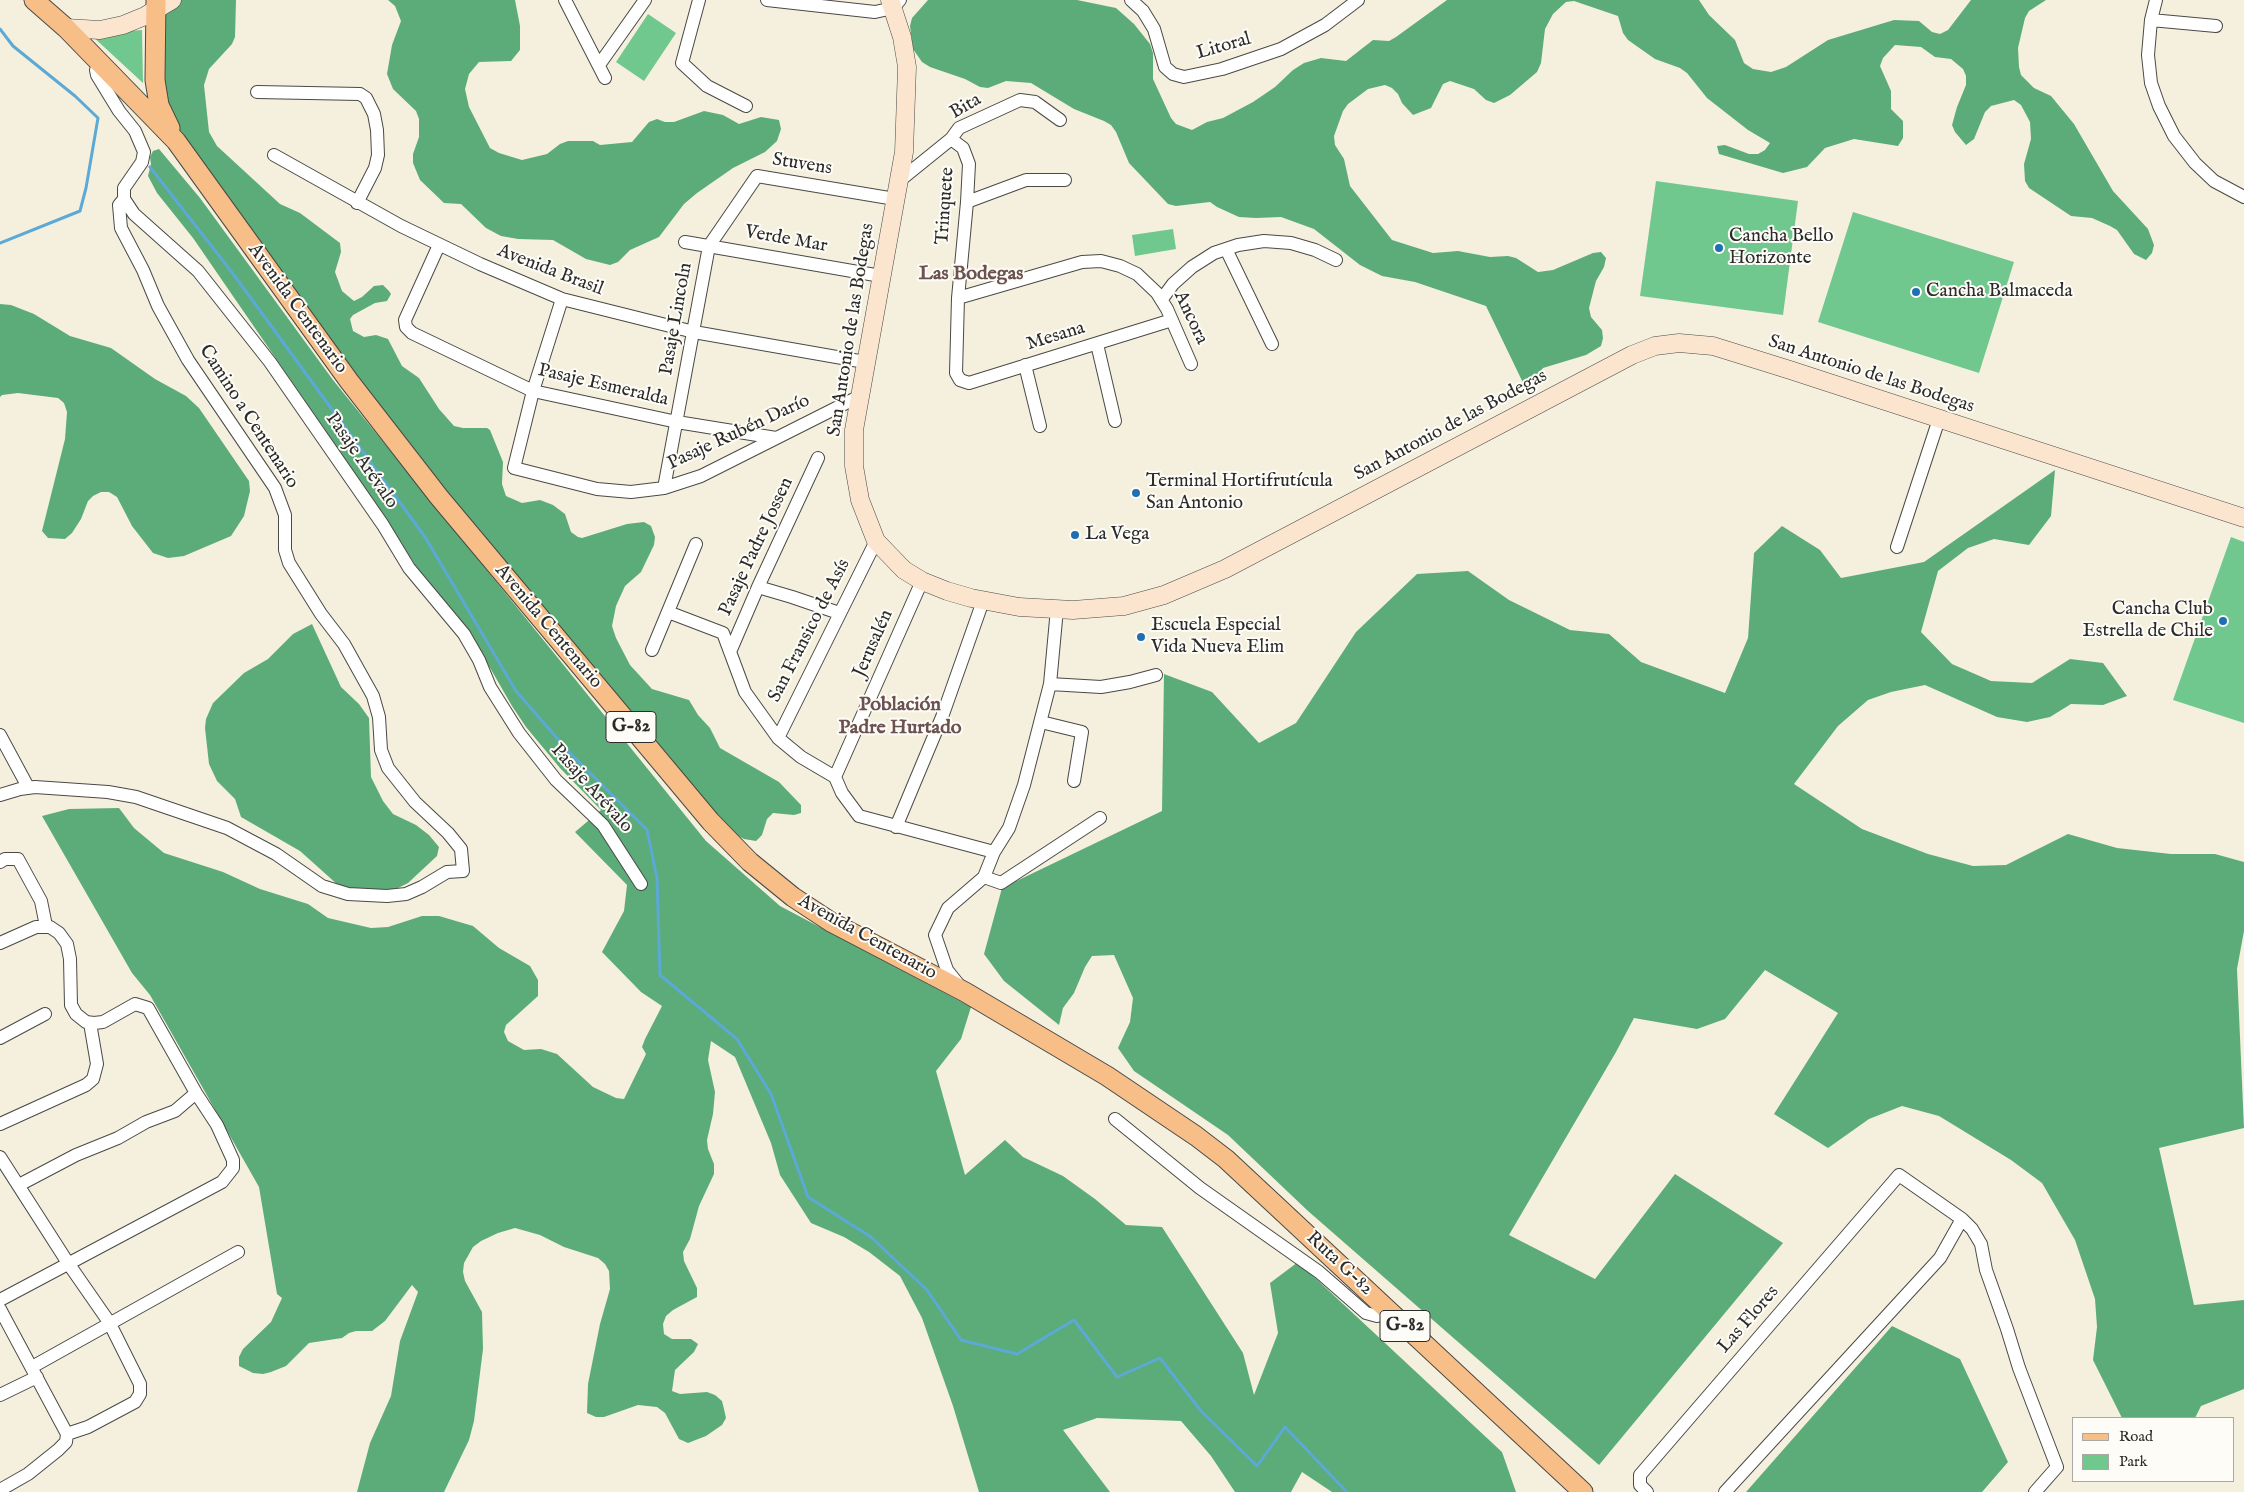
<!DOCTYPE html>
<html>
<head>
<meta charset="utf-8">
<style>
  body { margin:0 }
  #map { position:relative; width:2244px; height:1492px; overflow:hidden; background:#f5f0de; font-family:"IM FELL English",serif }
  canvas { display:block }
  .legend { position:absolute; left:2072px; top:1417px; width:162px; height:65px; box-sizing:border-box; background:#fdfcf7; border:1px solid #a9a8a5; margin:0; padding:6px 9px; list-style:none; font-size:15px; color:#2b2b2b }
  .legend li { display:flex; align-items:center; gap:10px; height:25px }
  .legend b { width:25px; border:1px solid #a9a8a5 }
</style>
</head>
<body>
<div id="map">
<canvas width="2244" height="1492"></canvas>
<ul class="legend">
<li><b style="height:6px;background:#f7be88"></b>Road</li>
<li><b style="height:14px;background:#70c88e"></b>Park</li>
</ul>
</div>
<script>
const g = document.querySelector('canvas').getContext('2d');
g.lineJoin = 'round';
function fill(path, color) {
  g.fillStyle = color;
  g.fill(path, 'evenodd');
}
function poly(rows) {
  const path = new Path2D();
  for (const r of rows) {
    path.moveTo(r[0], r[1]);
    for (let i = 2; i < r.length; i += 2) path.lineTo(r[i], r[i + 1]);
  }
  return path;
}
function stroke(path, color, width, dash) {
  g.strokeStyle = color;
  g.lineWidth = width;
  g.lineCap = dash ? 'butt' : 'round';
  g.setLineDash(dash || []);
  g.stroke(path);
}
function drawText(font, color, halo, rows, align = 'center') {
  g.font = font + ' "IM FELL English",serif';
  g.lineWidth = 4;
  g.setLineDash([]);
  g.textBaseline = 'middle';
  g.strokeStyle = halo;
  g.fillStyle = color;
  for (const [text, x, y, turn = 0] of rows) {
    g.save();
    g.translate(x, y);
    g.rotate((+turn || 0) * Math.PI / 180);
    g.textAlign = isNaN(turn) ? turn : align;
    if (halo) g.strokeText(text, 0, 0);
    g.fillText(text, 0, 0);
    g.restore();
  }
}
const green = poly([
  [648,14,676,33,644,81,616,62],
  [142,30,143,83,90,34],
  [1656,181,1798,201,1783,315,1640,296],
  [1853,212,2014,262,1979,373,1818,322],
  [1173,229,1176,249,1135,256,1132,235],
  [2231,537,2244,542,2244,723,2173,700]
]);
const forest = poly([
  [181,0,236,0,235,37,232,44,209,69,204,85,209,132,217,146,280,204,300,213,340,243,341,252,335,272,342,291,354,301,362,297,374,286,383,285,389,291,391,294,387,301,375,303,353,315,350,319,353,331,364,337,376,335,388,339,402,366,419,378,439,409,454,426,463,428,487,428,490,430,503,462,502,484,506,496,522,503,540,500,553,505,565,514,571,532,578,537,582,538,627,524,644,522,651,526,655,537,654,545,641,572,625,586,616,606,612,626,616,638,630,665,652,689,689,700,698,715,710,728,720,748,779,782,801,805,801,813,794,815,773,813,767,819,762,835,756,841,744,839,733,833,713,813,506,565,388,420,179,132,164,100,161,22,167,9],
  [388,0,515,0,520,26,520,50,511,61,479,62,469,74,465,89,469,107,490,148,499,153,522,160,547,154,560,144,568,141,593,141,600,145,632,142,649,122,657,119,665,122,674,122,704,111,723,115,739,124,761,117,779,120,781,129,777,141,765,152,733,168,697,193,684,204,659,237,630,250,618,262,610,265,586,259,553,240,518,239,501,236,486,228,461,204,444,203,420,180,413,163,413,154,419,137,419,119,416,111,393,89,387,74,392,45,401,21,395,6],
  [928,0,1077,0,1116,8,1134,24,1150,44,1153,53,1153,79,1171,118,1176,124,1192,130,1207,122,1223,118,1253,102,1275,87,1293,70,1304,63,1321,58,1346,61,1373,40,1389,41,1396,37,1447,0,1699,0,1709,15,1735,40,1744,63,1753,69,1771,72,1786,67,1828,40,1894,20,1919,21,1932,32,1940,34,1948,30,1971,0,2046,0,2029,11,2025,18,2018,48,2019,67,2021,75,2034,88,2051,96,2074,124,2113,191,2148,229,2154,245,2152,253,2146,260,2134,254,2117,230,2110,226,2092,218,2071,216,2029,188,2025,181,2024,164,2031,139,2030,122,2021,105,2014,100,1991,106,1985,112,1974,139,1966,145,1955,132,1952,125,1957,107,1966,85,1966,76,1963,69,1951,59,1935,57,1921,47,1895,45,1883,58,1880,66,1891,91,1891,109,1903,121,1903,138,1898,146,1854,139,1825,148,1807,167,1783,173,1719,154,1717,146,1725,145,1749,154,1758,154,1765,150,1770,143,1748,130,1707,98,1687,73,1680,68,1655,59,1628,40,1623,33,1618,16,1574,1,1566,2,1553,14,1545,29,1541,63,1537,72,1510,95,1494,103,1486,100,1474,89,1450,81,1443,84,1431,108,1413,115,1402,103,1398,94,1392,88,1385,85,1368,89,1348,104,1343,111,1334,136,1335,145,1344,159,1350,186,1392,240,1433,253,1458,251,1490,257,1508,256,1516,258,1538,272,1553,270,1593,253,1601,252,1606,258,1604,267,1596,281,1589,308,1591,317,1602,330,1603,338,1601,346,1586,355,1543,368,1526,389,1486,306,1415,282,1382,276,1360,265,1314,229,1281,217,1256,218,1239,217,1217,207,1210,202,1176,206,1168,204,1129,163,1116,132,1111,125,1104,121,1074,109,1031,83,1006,81,988,88,980,87,965,79,930,67,922,62,913,49,910,26,912,18],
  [159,149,200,198,333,380,706,841,780,906,971,1007,961,1039,936,1071,965,1175,1005,1140,1023,1157,1063,1176,1095,1199,1126,1225,1162,1227,1243,1353,1254,1395,1278,1333,1270,1283,1298,1262,1502,1452,1516,1492,1332,1492,1302,1472,1291,1492,1235,1492,1211,1456,1181,1421,1097,1418,1063,1430,1110,1492,979,1492,953,1406,922,1318,900,1276,869,1252,844,1237,811,1223,780,1175,771,1143,735,1057,711,1041,708,1060,715,1092,713,1114,707,1140,708,1149,714,1164,714,1174,699,1206,690,1239,683,1252,684,1261,697,1288,697,1297,673,1310,666,1316,663,1324,664,1334,672,1339,691,1339,698,1344,694,1352,675,1370,672,1391,680,1394,707,1392,715,1395,722,1401,724,1409,726,1418,722,1425,706,1436,688,1443,679,1439,665,1413,657,1407,638,1405,604,1417,596,1417,587,1413,588,1384,600,1324,610,1289,609,1271,605,1264,598,1258,564,1247,540,1235,515,1228,498,1233,481,1241,473,1247,464,1263,463,1272,465,1281,482,1312,483,1349,474,1421,469,1440,444,1492,357,1492,370,1443,391,1396,400,1341,418,1292,412,1285,385,1321,372,1331,356,1331,349,1333,342,1338,309,1343,286,1366,271,1372,263,1374,253,1373,239,1366,239,1357,243,1349,271,1322,282,1298,277,1294,259,1187,150,995,132,973,42,816,69,809,119,808,134,828,164,853,223,872,260,889,308,904,328,918,371,928,388,927,422,916,439,916,473,926,499,948,530,966,538,980,538,996,506,1025,504,1032,508,1041,524,1050,541,1049,557,1054,593,1087,616,1098,624,1099,646,1054,642,1047,645,1039,662,1006,641,992,602,952,624,911,627,885,575,832,601,810,560,768,526,727,512,706,474,640,417,568,387,520,193,238,157,193,148,176,151,164,150,157,153,151],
  [0,304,11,305,34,314,70,336,111,348,155,379,186,396,199,408,249,481,250,491,244,516,231,536,184,556,168,558,153,553,132,526,117,497,109,492,101,492,93,496,88,501,81,519,72,533,65,539,48,538,42,531,65,439,67,412,64,403,58,398,18,393,2,395,0,397],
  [2055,470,2051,516,2029,545,1994,539,1968,548,1938,571,1921,632,1952,664,1991,681,2032,683,2070,659,2103,663,2127,696,2103,705,2071,704,2050,717,2027,722,1997,717,1925,685,1891,692,1868,700,1838,726,1794,784,1862,829,1928,854,1973,866,2006,865,2068,834,2117,848,2171,854,2215,854,2244,862,2244,931,2237,969,2244,1128,2159,1148,2194,1305,2244,1300,2244,1389,2201,1406,2195,1418,2122,1418,2093,1360,2097,1327,2095,1299,2075,1240,2042,1183,2011,1160,1939,1116,1902,1106,1869,1119,1828,1148,1774,1114,1838,1013,1765,970,1725,1019,1697,1029,1634,1018,1616,1052,1509,1235,1595,1279,1675,1174,1783,1243,1599,1465,1308,1211,1228,1135,1134,1071,1118,1048,1130,1022,1133,998,1114,955,1092,956,1085,967,1074,993,1063,1008,1059,1025,1004,981,984,954,1002,888,1162,811,1164,674,1212,692,1259,743,1296,723,1356,632,1417,574,1468,571,1509,600,1570,630,1609,634,1641,662,1725,693,1748,638,1754,553,1782,526,1820,550,1841,578,1924,562],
  [312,624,341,687,359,704,369,718,371,777,383,801,393,814,416,825,429,835,439,847,437,856,408,883,394,890,360,894,338,885,300,851,241,817,235,799,217,781,209,764,205,728,206,719,213,703,244,673,268,659,293,634],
  [1892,1326,1960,1359,2008,1462,1982,1492,1746,1492]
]);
const stream = poly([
  [0,29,13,46,75,96,98,118,86,188,80,211,0,243],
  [150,167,234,275,425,537,516,691,570,753,647,830,657,878,660,975,737,1039,771,1094,808,1197,871,1237,927,1290,961,1340,1017,1354,1074,1320,1117,1377,1160,1358,1201,1411,1257,1466,1285,1427,1347,1492]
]);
const street = poly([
  [565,0,605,78],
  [699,0,682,63,707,86,746,106],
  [767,0,875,12,893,8,900,0],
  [1131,0,1143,11,1154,29,1165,67,1173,74,1184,77,1222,69,1281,49,1325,25,1358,0],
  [2156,0,2151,20,2148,55,2151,83,2159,106,2174,136,2195,163,2214,181,2244,197],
  [2151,20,2216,26],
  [100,63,96,70,97,75,119,111,135,131,144,152,142,162,124,188,124,199,134,214,198,271,270,362,383,525,409,568,464,634,479,660,490,687,519,733,556,780,603,825,641,884],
  [599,65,645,0],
  [257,92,360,94,366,98,374,114,377,130,378,155,375,168,357,203],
  [951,139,963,148,969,164,967,202,958,298,956,373,960,380,969,383,1172,320],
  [274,155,401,226,480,264,562,299,694,332,865,362],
  [899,181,951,139,959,128,1020,100,1035,102,1060,120],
  [967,202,1026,180,1065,180],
  [685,242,881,276],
  [439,245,405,320,406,327,412,333,533,391,677,422,776,438],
  [1226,249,1272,344],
  [958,298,1082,262,1101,261,1120,266,1137,274,1157,293,1167,309,1191,364],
  [562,299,533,391,514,468,597,489,631,492,664,488,701,476,860,396],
  [1162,299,1173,284,1192,267,1214,253,1238,245,1264,241,1291,243,1315,250,1336,260],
  [1097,344,1115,421],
  [1025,365,1040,426],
  [664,488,709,246,757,176,895,199],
  [1897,547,1939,419],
  [758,587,792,597,839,613],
  [668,612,723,633,745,692,778,738,801,757,835,777,842,793,859,816,994,852],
  [652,650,696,544],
  [730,652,758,587,818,458],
  [1050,684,1101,687,1130,682,1156,675],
  [1041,722,1082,732,1074,781],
  [0,735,28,787],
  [778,738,876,541],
  [835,777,922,581],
  [0,795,20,789,35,787,108,792,136,797,227,828,276,854,322,886,348,894,387,896,406,894,422,887,447,872,463,871,461,849,448,833,415,802,388,768,381,750,379,717,373,696,344,644,321,614,289,563,285,550,285,515,275,488,188,360,158,306,143,270,121,228,119,205,124,199],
  [896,827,942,717,983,601],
  [0,862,5,859,18,859,41,901,46,926],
  [984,877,1001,883,1100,818],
  [0,943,36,927,50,927,59,933,67,944,70,959,71,1005,76,1014,86,1022,94,1023,103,1022,135,1004,148,1008,196,1093,217,1125,233,1160,233,1168,222,1182,0,1300],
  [959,985,947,970,935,935,948,908,984,877,994,852,1009,828,1024,785,1050,684,1057,609],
  [0,1038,45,1014],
  [1115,1119,1200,1188,1319,1272,1366,1313,1377,1316,1387,1309],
  [0,1124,86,1085,93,1079,97,1064,90,1023],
  [0,1157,68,1263,109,1322,140,1384,140,1394,135,1402,88,1427,67,1434],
  [19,1185,76,1155,118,1138,146,1122,175,1111,196,1093],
  [0,1309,67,1434,66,1442,58,1450,28,1474,0,1490],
  [32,1367,238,1252],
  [0,1395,37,1377],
  [1647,1492,1640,1485,1640,1475,1899,1175,1962,1219,1972,1229,1981,1244,1986,1270,2007,1329,2019,1368,2057,1467,2035,1492],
  [1725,1492,1940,1258,1962,1219]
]);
const secondary = poly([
  [890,0,902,37,907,67,904,152,854,430,854,466,860,500,876,541,904,570,922,581,947,591,971,598,1019,607,1073,610,1124,606,1164,595,1225,569,1632,355,1655,346,1679,343,1713,346,1790,370,2244,518],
  [66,28,100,30,123,25,145,16,172,0]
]);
const primary = poly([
  [34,0,66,28,176,141,349,381,439,497,711,822,750,862,793,897,831,922,965,992,1107,1076,1196,1136,1226,1159,1583,1492],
  [156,0,155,80,159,105,170,128]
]);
const markers = [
  [1719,248,5,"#1f6fb2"],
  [1916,292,5,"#1f6fb2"],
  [1136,493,5,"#1f6fb2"],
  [1075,535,5,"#1f6fb2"],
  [2223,621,5,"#1f6fb2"],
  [1141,637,5,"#1f6fb2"]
];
const shields = [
  [631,727,50],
  [1405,1326,50]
];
const shieldNames = [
  ["G-82",631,727],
  ["G-82",1405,1326]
];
const streetNames = [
  ["Litoral",1224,47,-16],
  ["Bita",966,107,-30],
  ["Stuvens",802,165,9],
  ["Trinquete",946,206,-86],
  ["Verde Mar",786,240,10],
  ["Avenida Brasil",550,271,21],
  ["Avenida Centenario",297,309,54],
  ["Ancora",1190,318,65],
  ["Pasaje Lincoln",677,319,-80],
  ["San Antonio de las Bodegas",852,330,-81],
  ["Mesana",1056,337,-17],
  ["San Antonio de las Bodegas",1871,375,18],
  ["Pasaje Esmeralda",603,386,13],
  ["Camino a Centenario",248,417,57],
  ["San Antonio de las Bodegas",1451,426,-28],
  ["Pasaje Rubén Darío",739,433,-25],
  ["Pasaje Arévalo",361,461,55],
  ["Pasaje Padre Jossen",757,547,-65],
  ["Avenida Centenario",548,627,50],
  ["San Fransico de Asís",810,631,-63],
  ["Jerusalén",874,644,-66],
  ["Pasaje Arévalo",591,789,48],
  ["Avenida Centenario",867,938,29],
  ["Ruta G-82",1339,1264,43],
  ["Las Flores",1749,1320,-49]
];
const poiNames = [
  ["Cancha Bello",1729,237],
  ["Horizonte",1729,259],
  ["Cancha Balmaceda",1926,292],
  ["Terminal Hortifrutícula",1146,482],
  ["San Antonio",1146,504],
  ["La Vega",1085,535],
  ["Cancha Club",2213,610,"right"],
  ["Estrella de Chile",2213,632,"right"],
  ["Escuela Especial",1151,626],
  ["Vida Nueva Elim",1151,648]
];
const neighbourhoodNames = [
  ["Las Bodegas",971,275],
  ["Población",900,706],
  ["Padre Hurtado",900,729]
];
fill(green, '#70c88e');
fill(forest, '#5cac79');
stroke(stream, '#5ca9d5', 3);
stroke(street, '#494946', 14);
stroke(secondary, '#494946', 19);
stroke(primary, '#494946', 21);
stroke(street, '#fff', 12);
stroke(secondary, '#fce5cf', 18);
stroke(primary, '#f7be88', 19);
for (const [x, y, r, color] of markers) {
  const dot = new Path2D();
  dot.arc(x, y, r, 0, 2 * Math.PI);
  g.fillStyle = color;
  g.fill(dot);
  stroke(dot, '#fdfcf7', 2);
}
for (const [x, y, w] of shields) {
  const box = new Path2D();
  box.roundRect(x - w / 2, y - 15.5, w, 31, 4);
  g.fillStyle = '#fdfcf7';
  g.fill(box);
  stroke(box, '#2b2b2b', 1);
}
drawText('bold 18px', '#2b2b2b', null, shieldNames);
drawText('19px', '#2b2b2b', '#fdfcf7', streetNames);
drawText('19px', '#2b2b2b', '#fdfcf7', poiNames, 'left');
drawText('bold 20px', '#6b5251', '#fdfcf7', neighbourhoodNames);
</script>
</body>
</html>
